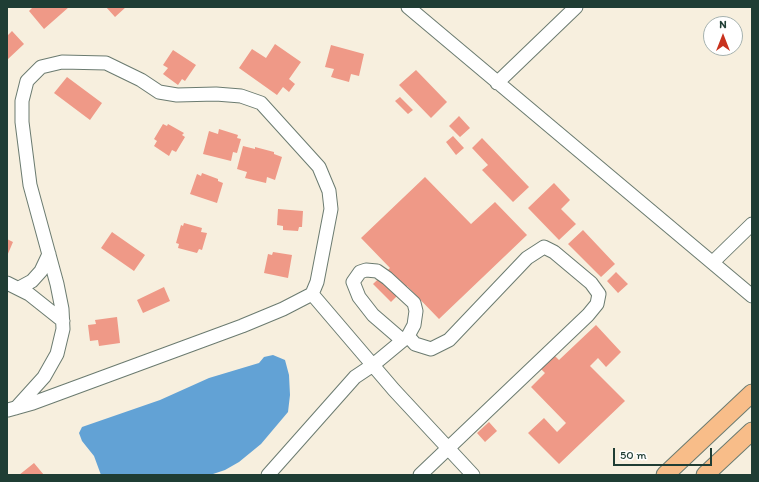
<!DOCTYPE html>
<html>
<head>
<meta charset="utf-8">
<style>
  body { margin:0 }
  #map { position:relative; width:759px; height:482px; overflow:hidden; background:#f7efde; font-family:Itim,sans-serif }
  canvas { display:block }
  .frame { position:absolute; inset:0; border:8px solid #1f3d34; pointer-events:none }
  .north { position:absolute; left:703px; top:16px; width:40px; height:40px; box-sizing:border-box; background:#fff; border:1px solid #a5b1ae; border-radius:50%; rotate:0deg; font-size:11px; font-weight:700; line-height:16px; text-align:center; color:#1f3d34 }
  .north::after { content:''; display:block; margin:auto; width:14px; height:18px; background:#c8321e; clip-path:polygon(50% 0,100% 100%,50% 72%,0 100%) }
  .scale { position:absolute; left:613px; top:448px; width:99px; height:18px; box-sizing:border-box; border:2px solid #1f3d34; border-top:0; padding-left:5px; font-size:12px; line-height:14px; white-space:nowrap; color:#1f3d34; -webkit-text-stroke:3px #fff; paint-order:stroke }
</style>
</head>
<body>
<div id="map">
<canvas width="759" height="482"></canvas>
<div class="frame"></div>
<div class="north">N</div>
<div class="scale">50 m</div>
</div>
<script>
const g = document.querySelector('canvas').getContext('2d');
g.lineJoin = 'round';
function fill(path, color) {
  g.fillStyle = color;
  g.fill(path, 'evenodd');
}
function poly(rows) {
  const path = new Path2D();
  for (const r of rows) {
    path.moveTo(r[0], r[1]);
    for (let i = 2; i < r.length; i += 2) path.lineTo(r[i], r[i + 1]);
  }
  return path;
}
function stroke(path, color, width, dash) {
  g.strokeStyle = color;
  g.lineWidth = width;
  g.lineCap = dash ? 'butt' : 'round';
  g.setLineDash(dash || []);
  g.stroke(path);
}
const water = poly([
  [273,355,285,360,289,375,290,395,288,412,261,444,239,462,225,470,210,475,101,475,94,456,82,441,79,433,82,427,160,400,209,378,259,363,264,357]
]);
const building = poly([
  [33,7,69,7,44,29,29,11],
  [106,7,126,7,115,17],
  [12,31,24,44,7,60,7,36],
  [275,44,301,62,289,79,295,84,289,92,283,87,277,95,239,68,252,49,266,58],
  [331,45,364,54,359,76,351,74,349,82,331,77,334,69,325,67],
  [173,50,196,65,185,81,182,79,178,85,163,74,168,68,163,65],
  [416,70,447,102,431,118,399,85],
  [67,77,102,103,90,120,54,93],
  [400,97,413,110,408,114,395,101],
  [459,116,470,128,460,137,449,126],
  [163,124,167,126,168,124,184,133,182,135,185,137,176,152,172,150,169,156,154,146,157,141,154,139],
  [219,129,238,135,237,138,241,139,237,153,233,152,231,161,203,154,209,131,218,134],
  [453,136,464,148,456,155,446,142],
  [482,138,529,187,513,202,482,170,488,165,472,148],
  [243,146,255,149,255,147,274,152,274,154,282,157,275,180,267,177,266,183,245,178,247,172,237,169],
  [202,173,218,179,218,181,223,183,217,203,190,194,197,174,201,176],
  [425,177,471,224,495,202,527,235,439,319,407,286,391,302,373,284,390,268,361,238],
  [554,183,570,200,561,209,576,224,559,240,528,208],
  [278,209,303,211,302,227,299,227,298,231,283,230,283,226,277,225],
  [184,223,202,228,201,232,207,233,202,250,199,249,197,253,178,248,179,244,176,243,181,225,183,226],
  [583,230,615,264,601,277,568,244],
  [112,232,145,255,134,271,101,248],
  [7,239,13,242,7,256],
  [273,252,292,255,288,278,264,273,268,254,272,255],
  [616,272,628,284,618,293,607,281],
  [164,287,170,301,143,313,137,300],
  [117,317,120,343,99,346,98,340,90,341,88,325,96,324,95,320],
  [596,325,621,352,606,367,598,358,590,366,625,401,559,464,528,433,544,418,557,432,566,423,531,387,545,373,540,368,554,355,559,360],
  [489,422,497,431,485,442,477,433],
  [34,463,44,475,19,475]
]);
const minor = poly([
  [408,7,752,296],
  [497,83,576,7],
  [713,262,752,224],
  [7,283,29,294,63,321],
  [19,288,32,281,41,271,49,254],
  [312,294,394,390,473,475],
  [408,336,415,344,431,349,449,340,527,258,544,247,554,252,591,283,599,294,597,304,588,315,420,475],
  [7,410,8,410,33,403,242,326,283,309,312,294,317,282,331,209,329,191,319,167,261,103,241,96,216,94,177,95,159,92,141,80,106,63,62,62,41,67,27,81,22,101,22,122,30,185,57,284,62,309,63,329,57,354,44,377,16,408],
  [268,475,355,377,373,365,408,336,414,325,416,311,414,303,387,278,377,271,366,270,360,272,353,282,359,297,373,315,402,340]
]);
const major = poly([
  [665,475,752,393],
  [705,475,752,431]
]);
fill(water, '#62a2d5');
fill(building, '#ef9987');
stroke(minor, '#6b7b70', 15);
stroke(major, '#6b7b70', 19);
stroke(minor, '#fff', 13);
stroke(major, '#f8bd89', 17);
</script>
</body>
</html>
